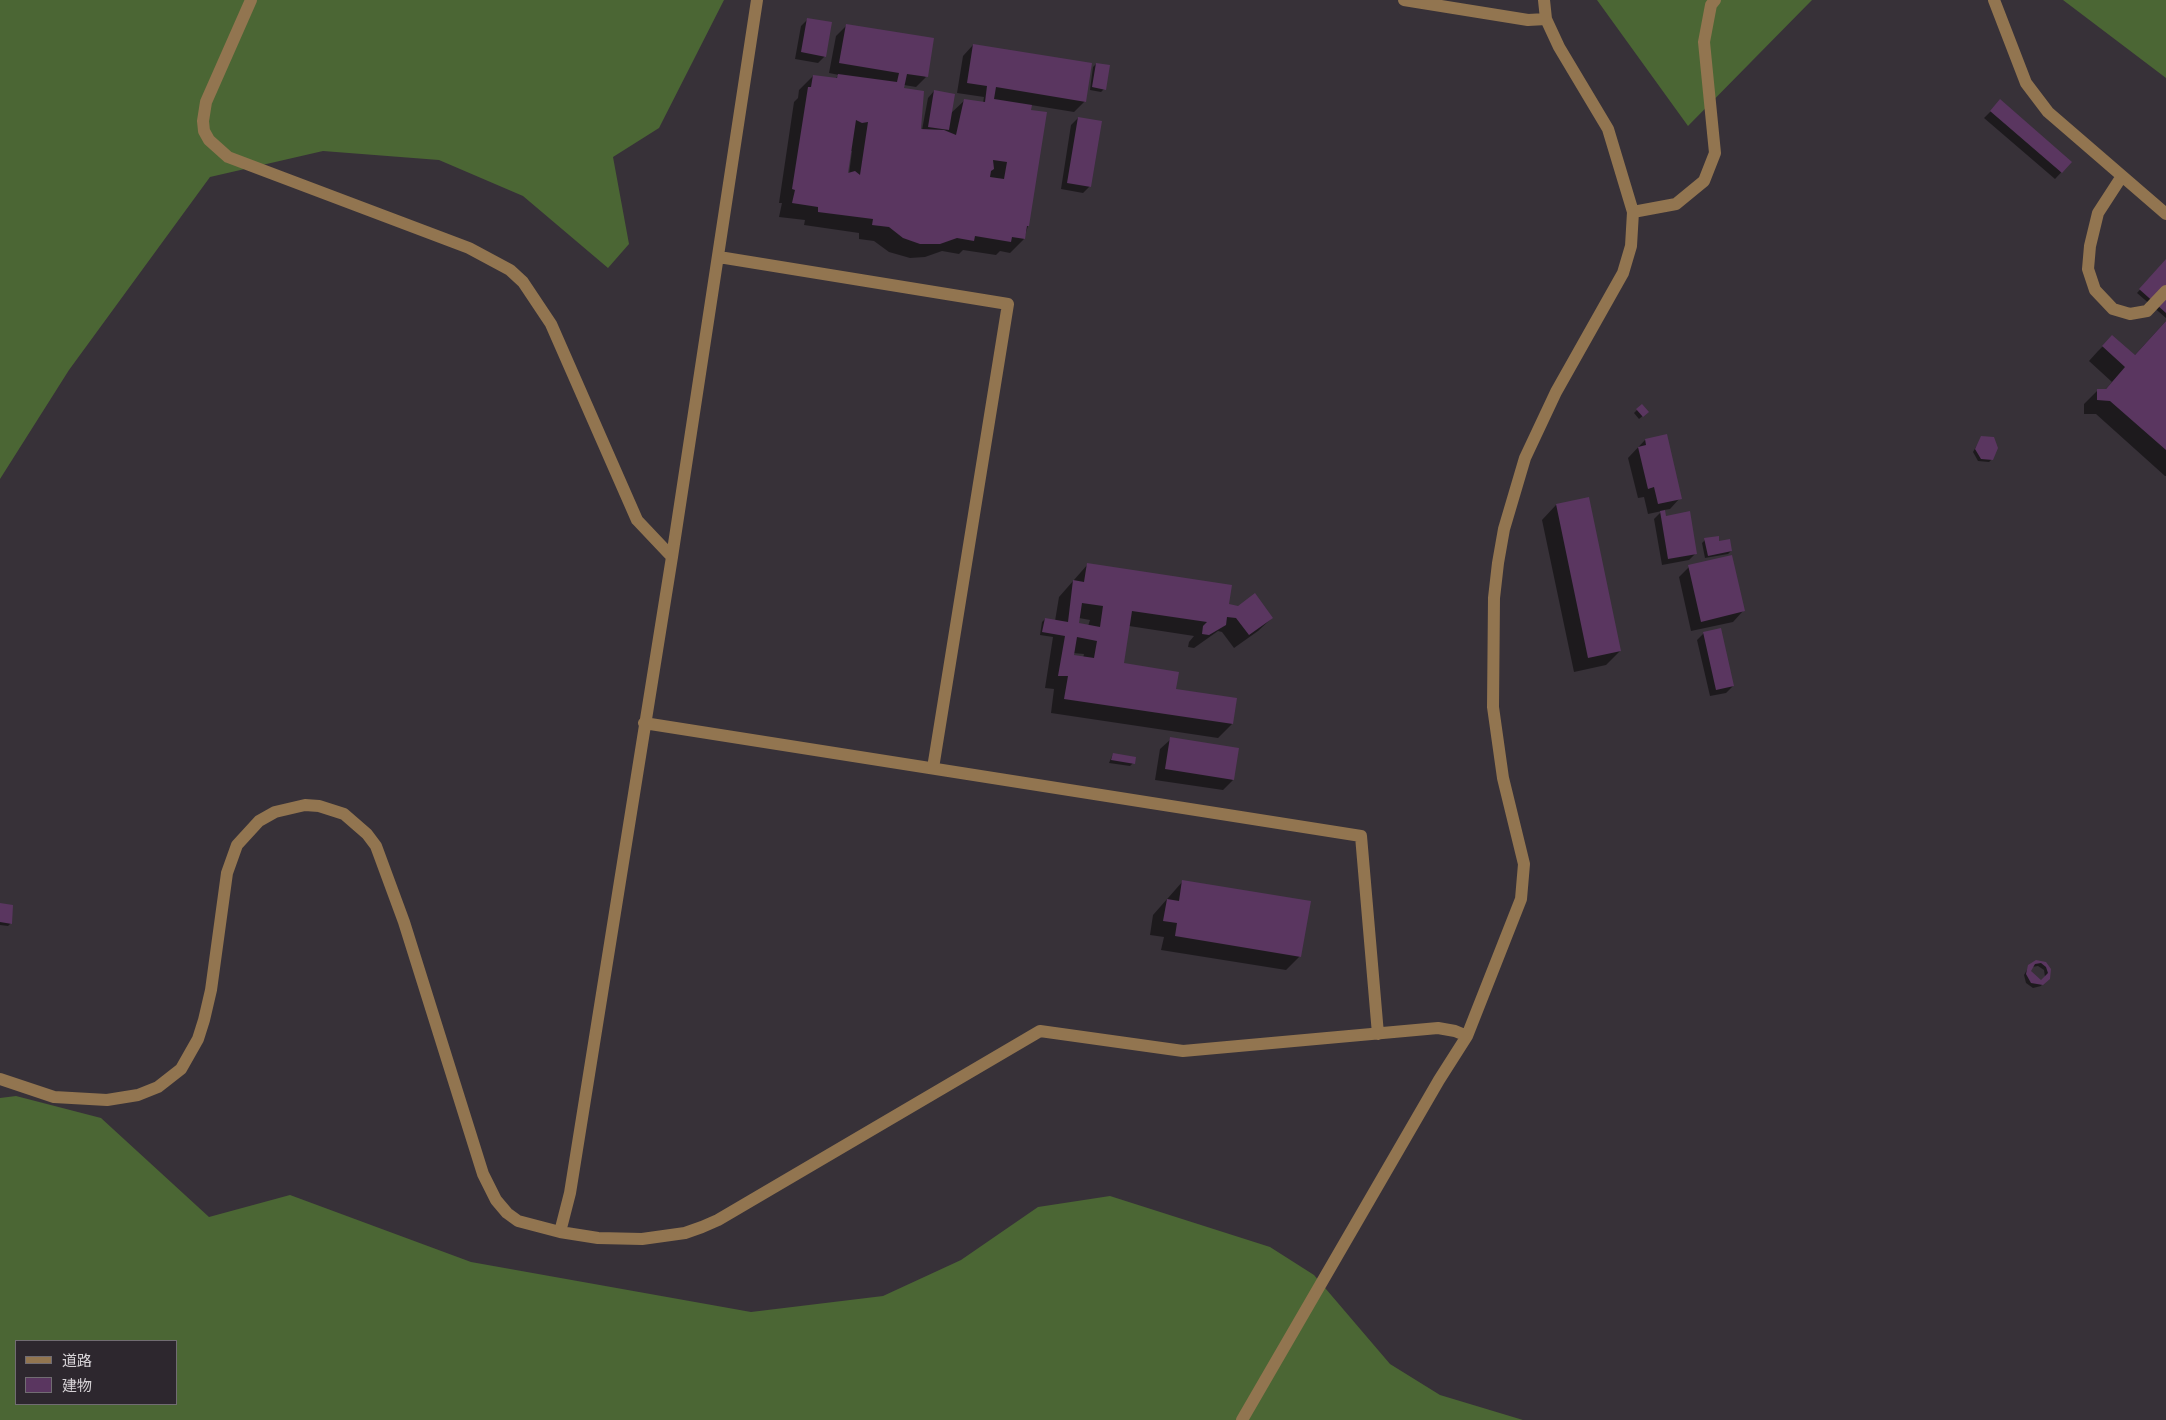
<!DOCTYPE html>
<html>
<head>
<meta charset="utf-8">
<style>
  body { margin:0 }
  #map { position:relative; width:2166px; height:1420px; overflow:hidden; background:#373138; font-family:"PT Sans Narrow","Noto Sans JP",sans-serif }
  canvas { display:block }
  .legend { position:absolute; left:15px; top:1340px; width:162px; height:65px; box-sizing:border-box; background:#2d272e; border:1px solid #716c72; margin:0; padding:6px 9px; list-style:none; font-size:15px; color:#d7d3d7 }
  .legend li { display:flex; align-items:center; gap:10px; height:25px }
  .legend b { width:25px; border:1px solid #716c72 }
</style>
</head>
<body>
<div id="map">
<canvas width="2166" height="1420"></canvas>
<ul class="legend">
<li><b style="height:6px;background:#927550"></b>道路</li>
<li><b style="height:14px;background:#5a3660"></b>建物</li>
</ul>
</div>
<script>
const g = document.querySelector('canvas').getContext('2d');
g.lineJoin = 'round';
function fill(path, color) {
  g.fillStyle = color;
  g.fill(path, 'evenodd');
}
function poly(rows) {
  const path = new Path2D();
  for (const r of rows) {
    path.moveTo(r[0], r[1]);
    for (let i = 2; i < r.length; i += 2) path.lineTo(r[i], r[i + 1]);
  }
  return path;
}
function stroke(path, color, width, dash) {
  g.strokeStyle = color;
  g.lineWidth = width;
  g.lineCap = dash ? 'butt' : 'round';
  g.setLineDash(dash || []);
  g.stroke(path);
}
const forest = poly([
  [0,0,724,0,659,128,613,157,629,244,608,268,523,196,439,160,323,151,210,177,69,370,0,479],
  [1597,0,1812,0,1688,126],
  [2063,0,2166,0,2166,78],
  [16,1096,101,1118,209,1217,290,1195,471,1262,751,1312,883,1296,961,1260,1038,1207,1110,1196,1270,1247,1314,1275,1390,1364,1440,1395,1523,1420,0,1420,0,1098],
  [16,1341,176,1341,176,1404,16,1404]
]);
const shadow = poly([
  [808,19,825,56,818,63,795,59,801,26],
  [846,26,926,77,916,87,904,85,903,89,920,130,922,130,928,98,934,91,950,114,965,100,983,103,984,97,957,93,963,56,973,45,1085,101,1074,112,1031,105,1028,226,1024,239,1010,253,1000,251,996,255,963,250,959,254,942,251,925,257,910,258,889,252,874,241,859,239,859,233,804,225,805,220,779,217,782,203,779,203,794,102,798,98,799,90,813,76,835,79,839,75,829,73,836,36],
  [850,151,852,151,849,174,846,174],
  [1096,64,1104,89,1101,92,1090,90,1093,67],
  [1994,108,2071,162,2055,179,1984,118],
  [1078,118,1090,186,1083,193,1061,189,1071,125],
  [2166,261,2166,318,2137,293],
  [2166,321,2166,476,2165,476,2096,414,2084,414,2084,404,2098,390,2105,390,2112,382,2089,361,2098,351,2112,337,2134,356],
  [1642,405,1644,415,1639,419,1634,413],
  [1666,436,1680,498,1670,509,1664,510,1665,517,1696,553,1689,560,1662,565,1654,519,1662,511,1648,514,1644,497,1638,498,1628,458,1645,440],
  [1981,438,1992,459,1989,462,1978,461,1973,452],
  [1588,499,1620,651,1606,665,1574,672,1542,520,1556,505],
  [1705,540,1718,543,1731,551,1728,554,1705,558,1702,543],
  [1088,564,1272,618,1258,631,1234,648,1222,632,1218,631,1194,648,1188,647,1189,642,1194,636,1129,626,1123,664,1174,690,1236,699,1232,724,1218,738,1051,713,1054,689,1045,688,1053,637,1040,635,1042,622,1045,619,1055,621,1059,597],
  [1079,618,1090,620,1088,626,1077,625],
  [1073,653,1084,654,1083,658,1072,656],
  [1689,567,1743,611,1733,622,1691,631,1679,577],
  [1704,633,1733,686,1726,693,1710,696,1697,640],
  [1171,739,1233,780,1223,790,1155,780,1160,749],
  [1113,754,1133,763,1130,766,1109,763],
  [1183,881,1300,956,1286,970,1161,950,1164,937,1150,935,1153,915],
  [0,905,11,923,8,926,0,925],
  [2039,961,2047,965,2050,972,2041,986,2033,988,2026,983,2024,975,2028,968],
  [2038,966,2044,970,2045,977,2041,982,2029,972,2032,967]
]);
const building = poly([
  [807,18,832,22,826,57,801,52],
  [846,24,934,38,928,77,907,74,904,88,924,91,921,129,944,130,956,135,964,99,985,102,987,86,967,83,973,44,1092,63,1086,102,996,87,994,99,1032,105,1031,110,1047,112,1029,226,1027,226,1025,239,1012,237,1011,242,975,236,974,241,957,238,940,244,920,244,903,238,889,227,872,225,873,219,818,212,818,207,792,203,795,190,792,189,808,87,811,87,813,75,837,78,838,74,897,82,899,73,839,63],
  [856,120,862,123,868,122,860,175,855,171,848,173],
  [993,160,1007,162,1004,179,990,177,991,171,994,169],
  [1096,63,1110,65,1106,90,1092,87],
  [934,90,955,94,949,130,928,127],
  [2000,99,2072,162,2062,173,1990,111],
  [1078,117,1102,121,1091,187,1067,183],
  [2166,259,2166,313,2139,289],
  [2166,321,2166,450,2110,401,2097,400,2097,389,2106,389,2125,367,2102,346,2112,335,2135,355],
  [1642,404,1649,412,1643,417,1636,409],
  [1667,434,1682,499,1658,504,1654,487,1648,489,1638,447,1646,445,1645,439],
  [1981,436,1994,437,1998,448,1993,460,1981,459,1975,449],
  [1589,497,1621,651,1588,658,1556,504],
  [1665,510,1666,516,1690,511,1697,554,1668,559,1660,511],
  [1719,536,1719,541,1730,539,1732,551,1708,556,1704,538],
  [1732,555,1745,611,1701,622,1688,565],
  [1087,563,1232,585,1229,604,1238,606,1255,593,1273,618,1249,635,1236,618,1227,617,1226,625,1209,635,1202,634,1203,626,1207,622,1132,611,1124,663,1179,672,1176,689,1237,698,1233,724,1064,699,1068,676,1058,676,1065,636,1042,632,1045,618,1068,622,1073,580,1084,582],
  [1082,603,1103,606,1100,627,1079,623],
  [1077,637,1097,641,1094,658,1074,655],
  [1721,628,1734,686,1716,690,1703,632],
  [1170,737,1239,748,1234,780,1165,769],
  [1113,753,1136,757,1135,764,1111,760],
  [1182,880,1311,901,1301,957,1175,936,1177,923,1163,921,1167,899,1179,901],
  [0,903,13,905,12,924,0,922],
  [2036,960,2046,962,2051,969,2050,979,2043,985,2031,983,2026,974,2028,965],
  [2041,963,2046,967,2048,973,2041,980,2031,971,2035,964]
]);
const minor = poly([
  [251,0,206,102,203,121,204,131,209,140,228,157,469,248,510,270,523,282,551,324,637,520,672,557],
  [1404,0,1528,20,1546,19],
  [1994,0,2026,83,2048,112,2166,214],
  [2122,176,2098,213,2090,246,2088,269,2095,290,2113,309,2130,314,2147,311,2166,291],
  [1633,212,1676,204,1704,181,1715,153,1704,42,1711,5,1715,0],
  [719,257,1008,304,933,768],
  [644,723,1361,836,1378,1034],
  [0,1079,54,1097,107,1100,138,1095,158,1087,181,1069,198,1039,204,1020,211,990,227,873,237,845,259,821,275,812,305,805,319,806,344,814,367,834,376,846,404,922,483,1174,496,1200,507,1213,518,1221,560,1232,598,1238,642,1239,685,1233,702,1227,718,1220,1040,1031,1183,1051,1438,1028,1455,1031,1467,1036],
  [560,1232,570,1193,672,557,757,0],
  [1242,1420,1439,1080,1467,1036,1521,899,1524,864,1503,778,1493,707,1494,598,1498,563,1504,529,1525,458,1556,392,1623,273,1631,246,1633,212,1608,129,1559,47,1546,19,1544,0]
]);
fill(forest, '#4b6634');
fill(shadow, '#0007');
fill(building, '#5a3660');
stroke(minor, '#927550', 12);
</script>
</body>
</html>
